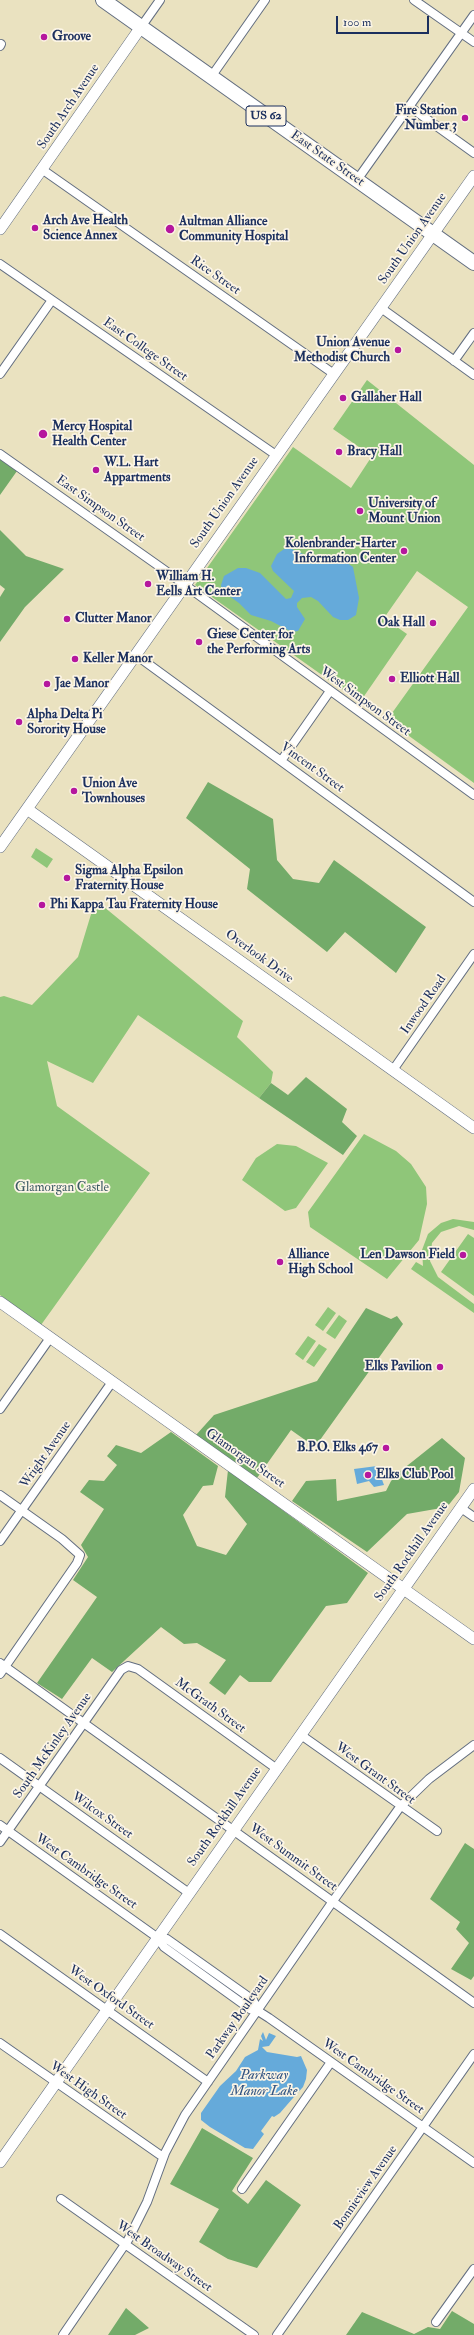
<!DOCTYPE html>
<html>
<head>
<meta charset="utf-8">
<style>
  body { margin:0 }
  #map { position:relative; width:474px; height:2335px; overflow:hidden; background:#eae2c0; font-family:"IM FELL Double Pica",serif }
  canvas { display:block }
  .scale { position:absolute; left:336px; top:16px; width:93px; height:18px; box-sizing:border-box; border:2px solid #1b2f5e; border-top:0; padding-left:5px; font-size:12px; line-height:14px; white-space:nowrap; color:#1b2f5e; -webkit-text-stroke:3px #fcf5e5; paint-order:stroke }
</style>
</head>
<body>
<div id="map">
<canvas width="474" height="2335"></canvas>
<div class="scale">100 m</div>
</div>
<script>
const g = document.querySelector('canvas').getContext('2d');
g.lineJoin = 'round';
function fill(path, color) {
  g.fillStyle = color;
  g.fill(path, 'evenodd');
}
function poly(rows) {
  const path = new Path2D();
  for (const r of rows) {
    path.moveTo(r[0], r[1]);
    for (let i = 2; i < r.length; i += 2) path.lineTo(r[i], r[i + 1]);
  }
  return path;
}
function stroke(path, color, width, dash) {
  g.strokeStyle = color;
  g.lineWidth = width;
  g.lineCap = dash ? 'butt' : 'round';
  g.setLineDash(dash || []);
  g.stroke(path);
}
function drawText(font, color, halo, rows, align = 'center') {
  g.font = font + ' "IM FELL Double Pica",serif';
  g.lineWidth = 3.5;
  g.setLineDash([]);
  g.textBaseline = 'middle';
  g.strokeStyle = halo;
  g.fillStyle = color;
  for (const [text, x, y, turn = 0] of rows) {
    g.save();
    g.translate(x, y);
    g.rotate((+turn || 0) * Math.PI / 180);
    g.textAlign = isNaN(turn) ? turn : align;
    if (halo) g.strokeText(text, 0, 0);
    g.fillText(text, 0, 0);
    g.restore();
  }
}
const green = poly([
  [367,380,474,465,474,783,387,720,468,607,417,571,384,618,407,634,360,702,195,585,293,447,351,488,372,456,333,429],
  [36,848,53,859,47,868,31,857],
  [98,902,243,1021,237,1037,273,1072,271,1083,259,1098,138,1015,93,1083,47,1061,57,1106,150,1173,41,1325,0,1295,0,997,4,996,32,1005,78,957,92,911],
  [364,1134,396,1151,411,1164,426,1187,427,1204,419,1240,387,1279,310,1227,308,1212],
  [277,1144,296,1146,328,1163,296,1208,285,1211,242,1180,256,1158],
  [453,1219,474,1222,474,1230,459,1226,441,1232,432,1243,430,1261,438,1277,474,1304,474,1313,411,1269,416,1262,423,1266,422,1250,428,1234,441,1223],
  [468,1234,474,1238,474,1296,441,1272],
  [328,1307,336,1313,323,1331,315,1325],
  [339,1315,347,1321,335,1339,326,1333],
  [308,1336,316,1341,303,1360,295,1354],
  [319,1344,327,1349,314,1367,306,1362]
]);
const forest = poly([
  [0,459,17,471,0,495],
  [0,530,26,556,64,569,25,607,0,642,0,597,5,589,0,585],
  [208,782,273,819,277,860,293,879,319,883,334,860,426,927,396,973,345,932,327,952,247,889,250,869,186,818],
  [306,1077,347,1109,342,1122,357,1136,343,1155,259,1098,271,1083,288,1095],
  [366,1308,391,1319,397,1316,403,1324,315,1447,291,1430,257,1478,196,1435,214,1415,317,1381],
  [171,1432,218,1466,213,1485,203,1486,183,1515,197,1546,226,1555,247,1524,225,1497,228,1470,368,1573,347,1603,326,1606,271,1682,249,1682,240,1675,225,1695,209,1683,226,1660,197,1643,184,1644,161,1627,112,1672,92,1658,62,1699,37,1683,97,1597,73,1580,88,1557,81,1545,104,1509,80,1492,89,1480,104,1481,117,1465,107,1456,116,1445,141,1453],
  [442,1438,465,1458,459,1492,447,1507,407,1514,367,1552,292,1501,306,1481,336,1479,337,1501,386,1491,393,1477],
  [465,1843,474,1849,474,1976,471,1980,451,1969,469,1943,456,1929,460,1922,430,1899],
  [202,2128,253,2158,232,2191,248,2204,266,2180,301,2205,257,2268,228,2259,199,2242,219,2209,170,2184],
  [126,2308,149,2328,135,2335,108,2335],
  [452,2311,474,2324,474,2335,346,2335,362,2312,414,2334,428,2327,440,2329]
]);
const water = poly([
  [287,547,317,560,340,558,353,567,359,598,356,615,348,620,340,620,333,617,318,601,311,597,302,598,297,603,297,607,305,619,298,631,292,632,271,621,251,615,239,603,222,591,221,585,224,576,238,568,246,568,260,573,286,599,291,598,294,591,273,571,271,566,277,554],
  [377,1466,384,1485,374,1487,369,1481,357,1484,354,1469],
  [263,2032,266,2040,269,2033,276,2036,269,2046,262,2047,267,2052,297,2057,301,2056,307,2070,306,2079,303,2087,293,2098,280,2113,274,2117,272,2116,261,2131,264,2134,253,2149,245,2148,210,2127,201,2120,201,2113,220,2086,236,2071,245,2057,258,2050,260,2039,263,2041,261,2036]
]);
const street = poly([
  [414,0,474,42],
  [141,27,160,0],
  [0,46,1,44],
  [211,77,265,0],
  [410,107,474,153],
  [43,170,334,374],
  [357,180,474,15],
  [0,264,276,455],
  [381,308,474,375],
  [454,361,474,333],
  [0,374,52,300],
  [0,454,163,569,474,795],
  [136,655,474,902],
  [281,761,330,691],
  [393,1070,474,954],
  [0,1409,50,1338],
  [0,1495,62,1539,80,1555,77,1563,0,1674],
  [461,1508,474,1517],
  [0,1541,112,1382],
  [0,1663,474,2003],
  [301,1735,437,1831],
  [0,1758,189,1893],
  [0,1825,158,1938,164,1947,250,2009,258,2011,269,2018,474,2163],
  [0,1842,121,1670,128,1666,138,1669,277,1769],
  [0,1934,208,2082],
  [158,1938,167,1939,253,2000,258,2011],
  [0,2043,163,2157],
  [242,2189,331,2062],
  [61,2199,254,2335],
  [436,2322,474,2269],
  [63,2335,128,2240,147,2202,165,2153,185,2115,333,1901,400,1807,429,1779,474,1745],
  [277,2335,474,2054]
]);
const secondary = poly([
  [0,229,141,27],
  [27,809,474,1128],
  [0,847,474,176],
  [0,1302,474,1639],
  [0,2162,474,1489]
]);
const highway = poly([
  [103,0,474,263]
]);
const markers = [
  [44,37,4,"#b5179e"],
  [465,118,4,"#b5179e"],
  [35,228,4,"#b5179e"],
  [170,229,5,"#b5179e"],
  [398,350,4,"#b5179e"],
  [343,398,4,"#b5179e"],
  [43,434,5,"#b5179e"],
  [339,452,4,"#b5179e"],
  [96,470,4,"#b5179e"],
  [360,511,4,"#b5179e"],
  [404,551,4,"#b5179e"],
  [148,584,4,"#b5179e"],
  [67,619,4,"#b5179e"],
  [433,623,4,"#b5179e"],
  [199,642,4,"#b5179e"],
  [75,659,4,"#b5179e"],
  [392,679,4,"#b5179e"],
  [47,684,4,"#b5179e"],
  [19,722,4,"#b5179e"],
  [74,791,4,"#b5179e"],
  [67,878,4,"#b5179e"],
  [42,905,4,"#b5179e"],
  [463,1255,4,"#b5179e"],
  [280,1262,4,"#b5179e"],
  [440,1367,4,"#b5179e"],
  [386,1448,4,"#b5179e"],
  [368,1475,4,"#b5179e"]
];
const shields = [
  [266,116,40]
];
const shieldNames = [
  ["US 62",266,116]
];
const poiNames = [
  ["Groove",52,37],
  ["Fire Station",457,111,"right"],
  ["Number 3",457,126,"right"],
  ["Arch Ave Health",43,221],
  ["Science Annex",43,236],
  ["Aultman Alliance",179,222],
  ["Community Hospital",179,237],
  ["Union Avenue",390,343,"right"],
  ["Methodist Church",390,358,"right"],
  ["Gallaher Hall",351,398],
  ["Mercy Hospital",52,427],
  ["Health Center",52,442],
  ["Bracy Hall",347,452],
  ["W.L. Hart",104,463],
  ["Appartments",104,478],
  ["University of",368,504],
  ["Mount Union",368,519],
  ["Kolenbrander-Harter",396,544,"right"],
  ["Information Center",396,559,"right"],
  ["William H.",156,577],
  ["Eells Art Center",156,592],
  ["Clutter Manor",75,619],
  ["Oak Hall",425,623,"right"],
  ["Giese Center for",207,635],
  ["the Performing Arts",207,650],
  ["Keller Manor",83,659],
  ["Elliott Hall",400,679],
  ["Jae Manor",55,684],
  ["Alpha Delta Pi",27,715],
  ["Sorority House",27,730],
  ["Union Ave",82,784],
  ["Townhouses",82,799],
  ["Sigma Alpha Epsilon",75,871],
  ["Fraternity House",75,886],
  ["Phi Kappa Tau Fraternity House",50,905],
  ["Alliance",288,1255],
  ["High School",288,1270],
  ["Len Dawson Field",455,1255,"right"],
  ["Elks Pavilion",432,1367,"right"],
  ["B.P.O. Elks 467",378,1448,"right"],
  ["Elks Club Pool",376,1475]
];
const streetNames = [
  ["South Arch Avenue",69,107,-56],
  ["East State Street",327,159,35],
  ["South Union Avenue",413,239,-55],
  ["Rice Street",215,276,35],
  ["East College Street",145,350,35],
  ["South Union Avenue",225,503,-55],
  ["East Simpson Street",100,509,35],
  ["West Simpson Street",365,702,36],
  ["Vincent Street",312,768,36],
  ["Overlook Drive",259,957,36],
  ["Inwood Road",424,1005,-55],
  ["Wright Avenue",46,1455,-55],
  ["Glamorgan Street",245,1459,35],
  ["South Rockhill Avenue",412,1552,-55],
  ["McGrath Street",210,1706,36],
  ["South McKinley Avenue",53,1746,-55],
  ["West Grant Street",375,1774,36],
  ["Wilcox Street",102,1816,35],
  ["South Rockhill Avenue",225,1817,-55],
  ["West Summit Street",293,1858,36],
  ["West Cambridge Street",86,1872,35],
  ["West Oxford Street",111,1998,35],
  ["Parkway Boulevard",238,2018,-55],
  ["West Cambridge Street",373,2077,35],
  ["West High Street",88,2091,35],
  ["Bonnieview Avenue",366,2188,-55],
  ["West Broadway Street",164,2257,35]
];
const parkNames = [
  ["Glamorgan Castle",62,1188]
];
const waterNames = [
  ["Parkway",264,2076],
  ["Manor Lake",264,2092]
];
fill(green, '#8fc679');
fill(forest, '#73ab69');
fill(water, '#65aada');
stroke(street, '#636e80', 10);
stroke(secondary, '#636e80', 12);
stroke(highway, '#636e80', 16);
stroke(street, '#fff', 8);
stroke(secondary, '#fff', 11);
stroke(highway, '#fff', 14);
for (const [x, y, r, color] of markers) {
  const dot = new Path2D();
  dot.arc(x, y, r, 0, 2 * Math.PI);
  g.fillStyle = color;
  g.fill(dot);
  stroke(dot, '#fcf5e5', 1.5);
}
for (const [x, y, w] of shields) {
  const box = new Path2D();
  box.roundRect(x - w / 2, y - 10, w, 20, 3);
  g.fillStyle = '#fcf5e5';
  g.fill(box);
  stroke(box, '#1b2f5e', 1);
}
drawText('bold 12px', '#1b2f5e', null, shieldNames);
drawText('bold 13px', '#1b2f5e', '#fcf5e5', poiNames, 'left');
drawText('13px', '#1b2f5e', '#fcf5e5', streetNames);
drawText('13px', '#3e5c66', '#fcf5e5', parkNames);
drawText('italic 14px', '#315483', '#fcf5e5', waterNames);
</script>
</body>
</html>
